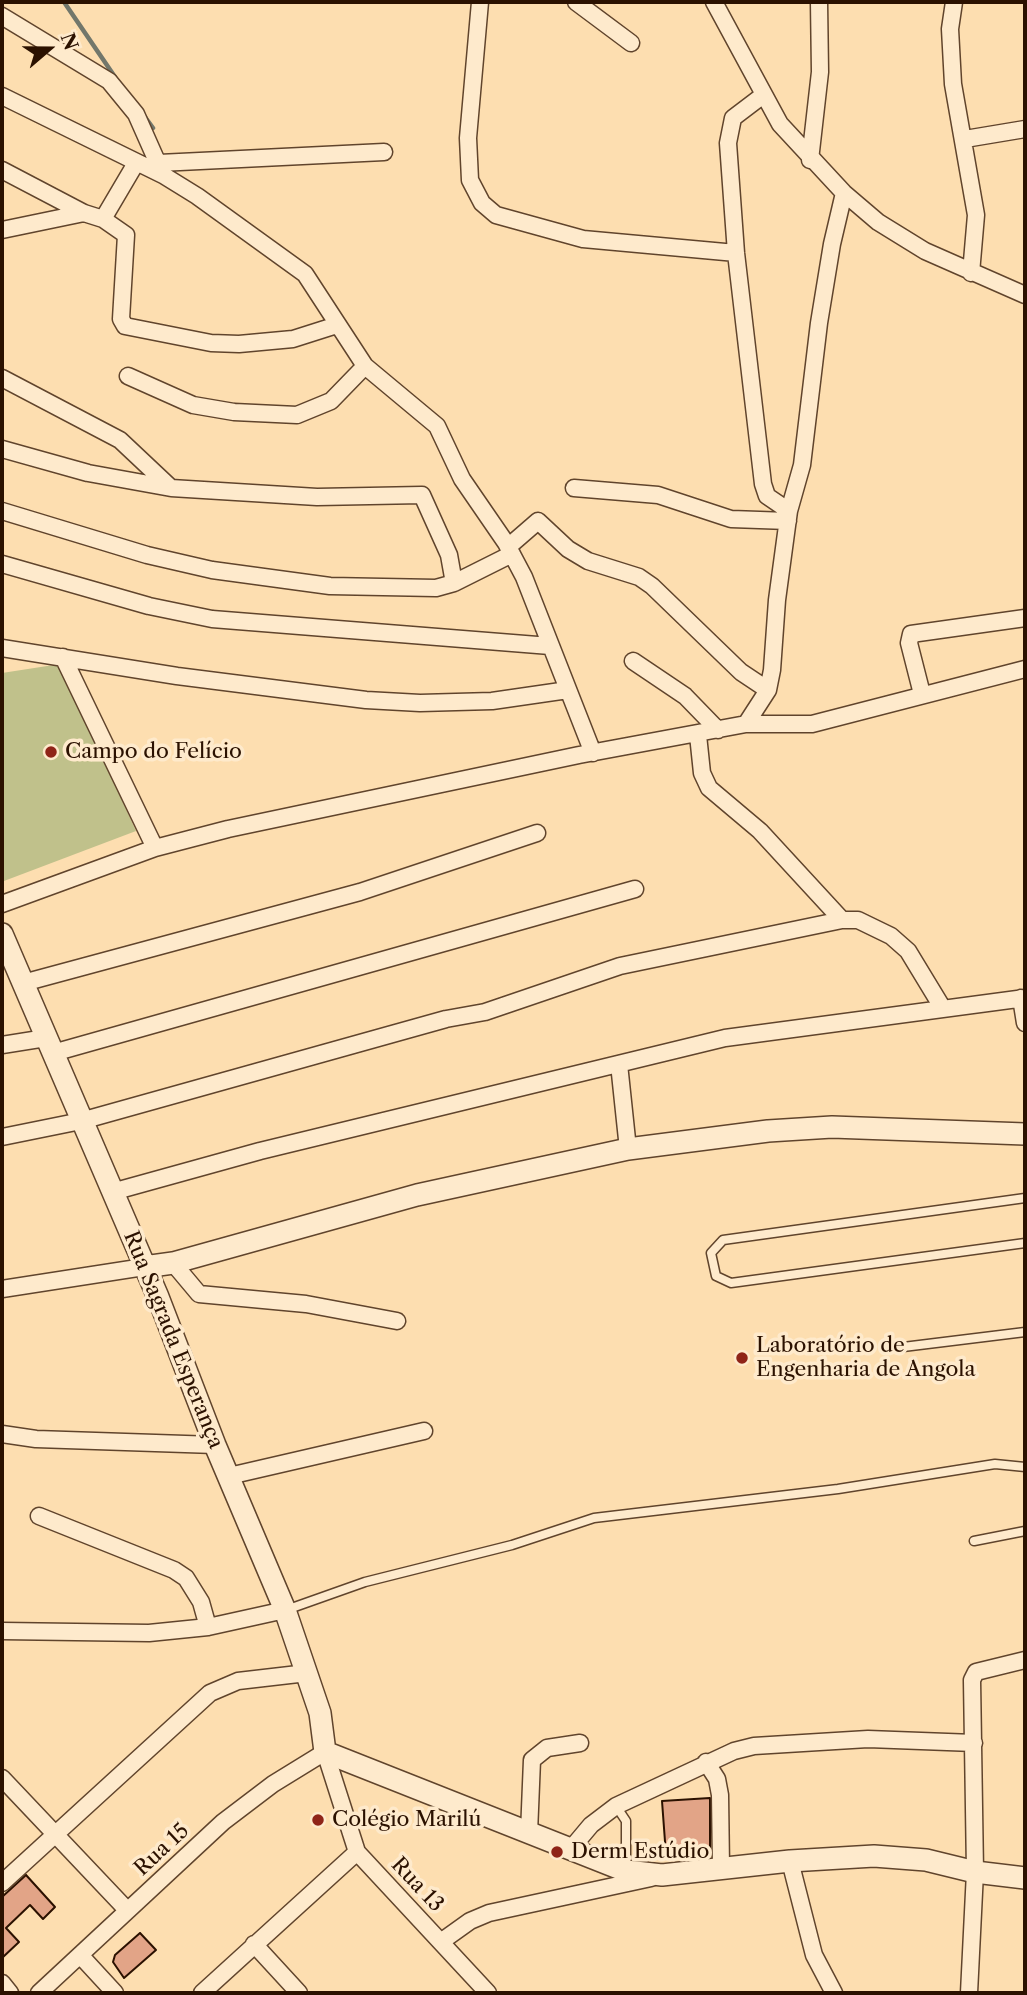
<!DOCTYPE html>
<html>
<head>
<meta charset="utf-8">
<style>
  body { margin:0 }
  #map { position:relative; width:1027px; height:1995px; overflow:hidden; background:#fddeb0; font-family:"Libre Caslon Text",serif }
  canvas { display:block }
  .frame { position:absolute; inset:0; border:4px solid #2b1100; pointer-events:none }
  .north { position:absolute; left:14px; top:14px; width:70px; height:70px; -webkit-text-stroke:5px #feeacc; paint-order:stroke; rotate:70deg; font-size:19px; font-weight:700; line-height:28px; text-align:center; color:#2b1100 }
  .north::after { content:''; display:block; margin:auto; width:24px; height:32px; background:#2b1100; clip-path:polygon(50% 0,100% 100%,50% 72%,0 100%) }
</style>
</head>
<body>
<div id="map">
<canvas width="1027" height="1995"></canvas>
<div class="frame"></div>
<div class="north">N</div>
</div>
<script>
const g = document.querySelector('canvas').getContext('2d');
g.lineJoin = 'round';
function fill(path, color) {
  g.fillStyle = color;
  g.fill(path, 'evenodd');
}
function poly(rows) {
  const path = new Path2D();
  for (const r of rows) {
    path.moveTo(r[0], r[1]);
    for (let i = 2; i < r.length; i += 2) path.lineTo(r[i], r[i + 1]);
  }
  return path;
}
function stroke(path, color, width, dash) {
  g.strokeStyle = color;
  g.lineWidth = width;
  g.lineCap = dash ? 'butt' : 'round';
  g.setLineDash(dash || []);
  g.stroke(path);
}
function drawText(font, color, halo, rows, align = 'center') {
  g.font = font + ' "Libre Caslon Text",serif';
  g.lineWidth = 7;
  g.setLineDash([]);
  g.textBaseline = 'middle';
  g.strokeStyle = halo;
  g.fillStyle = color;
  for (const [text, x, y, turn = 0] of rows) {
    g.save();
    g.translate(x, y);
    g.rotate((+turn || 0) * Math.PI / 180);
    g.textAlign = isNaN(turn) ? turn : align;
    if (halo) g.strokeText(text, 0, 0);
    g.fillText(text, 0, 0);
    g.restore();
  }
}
const green = poly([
  [60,664,136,831,4,881,2,875,2,673]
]);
const stream = poly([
  [64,2,115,77],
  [145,117,153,128]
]);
const building = poly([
  [710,1798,710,1852,666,1855,662,1801,710,1798],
  [26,1875,55,1907,43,1919,30,1905,6,1928,19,1942,2,1958,2,1897,26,1875],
  [140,1933,156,1950,124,1978,113,1962,115,1955,140,1933]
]);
const service = poly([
  [1025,1198,723,1240,711,1253,716,1276,731,1283,1025,1243],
  [895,1348,1025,1332],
  [974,1541,1025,1531],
  [286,1610,365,1582,512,1545,594,1518,838,1489,995,1464,1025,1467],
  [616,1806,626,1821,626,1870]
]);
const minor = poly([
  [480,2,468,138,470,180,482,203,496,215,583,239,736,253],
  [576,2,631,43],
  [714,2,780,124,844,193,878,222,925,251,1025,295],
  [954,2,950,29,953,84,976,215,971,273],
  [2,16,109,81,136,114,163,175,197,196,305,274,365,366,437,426,462,479,506,543,524,577,593,753],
  [2,96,163,175],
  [762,96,733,118,728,143,736,253,763,484,767,496,789,511],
  [965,139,1025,129],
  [810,160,820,72,819,2],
  [159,163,384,152],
  [2,170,84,213,103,219,136,163],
  [103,219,126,235,121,319,125,326,211,343,239,344,293,339,337,325],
  [2,230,84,213],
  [128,376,193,405,234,412,297,415,331,401,365,366],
  [2,378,120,440,171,488],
  [2,449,88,473,171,488,317,497,422,495,449,555,454,583],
  [574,488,658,495,731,519,788,521],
  [2,511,147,555,212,570,330,586,436,588,454,583,512,554],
  [508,547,538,521,568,549,588,561,639,577,652,586,741,672,768,690],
  [2,564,149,606,212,619,550,646],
  [2,648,177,676,366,700,420,703,492,701,568,690],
  [63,657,155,848],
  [633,661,685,696,718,730],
  [922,694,909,643,911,634,1025,618],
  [746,724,768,690,772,670,777,600,789,511,802,465,819,323,832,244,844,193],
  [698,735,702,773,709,788,760,831,842,920],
  [2,904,155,848,228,829,579,755,746,724,812,724,1025,669],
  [23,983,360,892,537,833],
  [1021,998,1025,1023],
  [2,1045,46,1038],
  [53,1053,635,889],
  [619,1064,628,1149],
  [2,1137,81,1121,446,1019,485,1012,620,966,842,920,858,920,891,936,908,951,942,1007],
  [112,1192,260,1151,725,1038,1025,998],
  [173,1263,199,1294,306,1304,397,1321],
  [2,1289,144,1267],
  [2,1434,36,1439,215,1445],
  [229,1476,424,1431],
  [39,1516,174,1570,186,1578,201,1602,208,1627],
  [2,1631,149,1633,208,1627,285,1610],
  [706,1762,717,1779,720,1795,721,1867],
  [2,1778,127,1910],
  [529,1833,532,1760,547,1748,580,1743],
  [570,1850,591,1825,616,1806,734,1751,754,1746,868,1739,974,1743],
  [790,1861,814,1955,834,1993],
  [2,1883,210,1693,238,1681,307,1673],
  [442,1941,470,1921,489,1913,651,1878],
  [254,1944,299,1993],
  [80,1955,115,1993],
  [2,1983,10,1993],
  [39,1993,223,1822,273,1784,325,1752,357,1852,488,1993],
  [202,1993,357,1852],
  [969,1993,975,1872,972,1680,976,1672,1025,1660]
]);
const tertiary = poly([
  [2,934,158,1297,215,1445,285,1610,320,1713,325,1752,626,1871,662,1875,790,1861,874,1856,926,1860,975,1872,1025,1878],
  [144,1267,173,1263,417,1195,628,1149,768,1131,832,1127,1025,1134]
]);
const markers = [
  [51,752,7,"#8f2418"],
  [742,1358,7,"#8f2418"],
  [318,1820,7,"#8f2418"],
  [557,1852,7,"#8f2418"]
];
const poiNames = [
  ["Campo do Felício",65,752],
  ["Laboratório de",756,1346],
  ["Engenharia de Angola",756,1370],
  ["Colégio Marilú",332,1820],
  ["Derm Estúdio",571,1852]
];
const streetNames = [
  ["Rua Sagrada Esperança",173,1340,68],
  ["Rua 15",162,1850,-43],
  ["Rua 13",417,1885,47]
];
fill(green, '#c0c18b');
stroke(stream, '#72776b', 4.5);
fill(building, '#e2a487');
stroke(building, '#2b1100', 2);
stroke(service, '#60442c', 11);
stroke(minor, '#60442c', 19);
stroke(tertiary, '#60442c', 24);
stroke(service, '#feeacc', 8);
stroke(minor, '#feeacc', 16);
stroke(tertiary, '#feeacc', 21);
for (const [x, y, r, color] of markers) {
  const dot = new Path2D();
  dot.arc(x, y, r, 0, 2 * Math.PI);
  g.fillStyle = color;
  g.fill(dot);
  stroke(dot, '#feeacc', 2.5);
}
drawText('21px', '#2b1100', '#feeacc', poiNames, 'left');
drawText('21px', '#2b1100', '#feeacc', streetNames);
</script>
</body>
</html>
